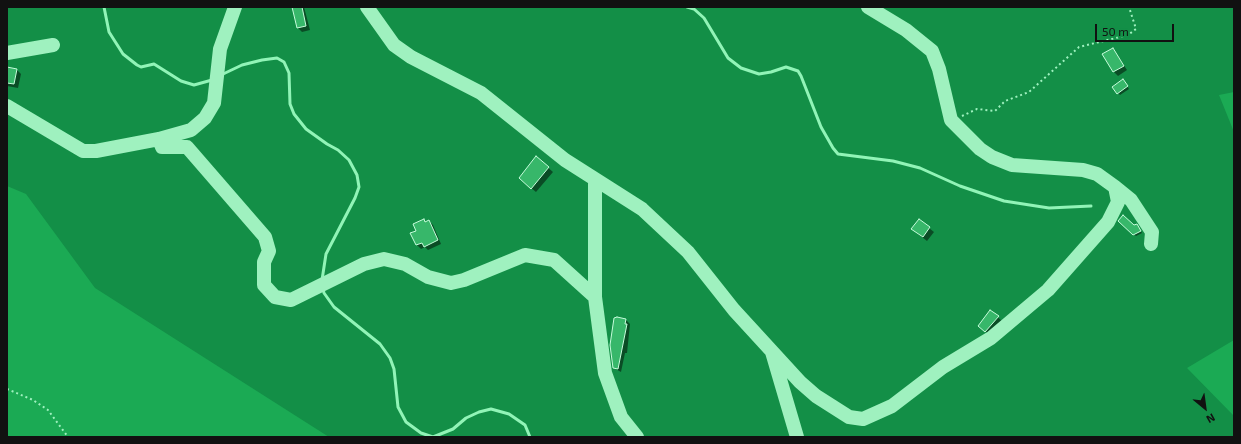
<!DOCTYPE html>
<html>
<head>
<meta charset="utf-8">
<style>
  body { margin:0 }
  #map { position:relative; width:1241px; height:444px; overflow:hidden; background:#138f47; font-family:"Exo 2",sans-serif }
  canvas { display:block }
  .frame { position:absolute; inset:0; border:8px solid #111; pointer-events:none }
  .north { position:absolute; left:1185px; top:388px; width:40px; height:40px; -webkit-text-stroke:3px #138f47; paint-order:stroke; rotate:151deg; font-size:11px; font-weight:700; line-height:16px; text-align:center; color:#111 }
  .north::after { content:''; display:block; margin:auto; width:14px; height:18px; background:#111; clip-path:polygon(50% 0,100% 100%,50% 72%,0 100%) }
  .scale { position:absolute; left:1095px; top:24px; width:79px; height:18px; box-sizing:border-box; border:2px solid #111; border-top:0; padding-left:5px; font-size:12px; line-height:14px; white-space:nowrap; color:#111; -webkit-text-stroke:3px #138f47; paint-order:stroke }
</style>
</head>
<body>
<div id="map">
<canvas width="1241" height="444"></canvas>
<div class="frame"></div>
<div class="north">N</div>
<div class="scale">50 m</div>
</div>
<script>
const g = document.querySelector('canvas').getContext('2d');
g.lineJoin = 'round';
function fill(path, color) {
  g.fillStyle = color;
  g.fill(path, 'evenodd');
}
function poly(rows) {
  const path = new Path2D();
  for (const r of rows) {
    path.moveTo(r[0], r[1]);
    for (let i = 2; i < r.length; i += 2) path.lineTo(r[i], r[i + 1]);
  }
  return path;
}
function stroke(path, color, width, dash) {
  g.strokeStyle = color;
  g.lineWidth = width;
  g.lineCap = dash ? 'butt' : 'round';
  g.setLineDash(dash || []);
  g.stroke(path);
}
const green = poly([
  [1234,92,1234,132,1219,95],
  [7,186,26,194,95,288,329,437,7,437],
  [1234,340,1234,416,1187,368]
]);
const shadow = poly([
  [293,7,304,7,310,30,302,32,298,28],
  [1113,49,1127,70,1118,76,1114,72],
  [7,68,17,70,21,74,18,88,7,86],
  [1124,82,1129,89,1120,95,1118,93],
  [537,158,553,172,536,192,524,182],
  [423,220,426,223,429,221,433,225,441,244,428,250,425,247,421,249,417,245,417,231],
  [919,220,934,232,927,241,917,233],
  [1119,221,1138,227,1142,233,1136,236],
  [991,311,1002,321,990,335,984,330],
  [626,320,630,324,627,353,625,353,621,372,614,368]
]);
const stream = poly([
  [104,7,109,32,123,54,137,65,141,67,154,64,181,81,194,85,212,80],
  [687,7,694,9,704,18,728,58,741,68,759,74,771,72,786,67,798,71,801,76,821,127,833,148,838,154,893,161,920,168,960,186,1004,201,1049,208,1091,206],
  [221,75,242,65,262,60,277,58,284,62,289,73,290,104,294,114,306,129,327,144,338,150,349,160,357,175,359,187,355,198,326,254,322,280],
  [323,289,324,293,334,307,380,344,390,358,394,369,398,407,406,422,421,433,433,437,453,429,466,418,479,412,491,409,509,414,525,425,530,437]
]);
const building = poly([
  [292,7,302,7,306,26,297,28,292,7],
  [1113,48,1124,66,1113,72,1102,54,1113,48],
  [7,67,17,69,14,84,7,83,7,67],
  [1123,79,1128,86,1117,94,1112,87,1123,79],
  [536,156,549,167,531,189,519,178,536,156],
  [1123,215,1134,225,1137,224,1141,231,1133,235,1118,221,1123,215],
  [424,219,425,222,429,220,438,240,424,247,422,243,416,245,410,233,416,231,413,224,424,219],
  [919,219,930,227,923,237,911,229,919,219],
  [990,310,999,316,985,332,978,326,990,310],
  [617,317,626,319,625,324,627,324,618,369,613,368,610,345,614,318,617,317]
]);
const path = poly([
  [962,116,977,109,995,111,1005,101,1029,92,1079,47,1128,35,1136,29,1129,7],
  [7,389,33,400,48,410,68,437]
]);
const minor = poly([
  [367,7,394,45,411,57,481,93,565,160,642,209,688,252,734,310,800,382,816,396,849,417,863,419,892,406,943,367,991,338,1048,290,1108,222,1118,202,1115,187,1097,174,1083,170,1012,165,992,157,980,149,951,120,939,69,932,51,906,30,868,7],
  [7,53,53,45],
  [7,106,83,151,96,151,159,139,191,130,205,118,214,103,220,49,235,7],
  [159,139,162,147,187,147,265,237,269,251,264,262,264,285,275,297,291,300,364,264,384,259,405,264,428,277,451,283,464,280,525,255,554,260,595,297],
  [595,179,595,297,605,373,621,417,637,437],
  [1115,187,1131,200,1152,232,1151,244],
  [772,352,797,437]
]);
fill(green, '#1baa54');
fill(shadow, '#0007');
stroke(stream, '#91f4b7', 3);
fill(building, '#37b76a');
stroke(building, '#c6fcdb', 1);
stroke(path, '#9ff1bf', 2, [2, 3]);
stroke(minor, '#9ff1bf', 14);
</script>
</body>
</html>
